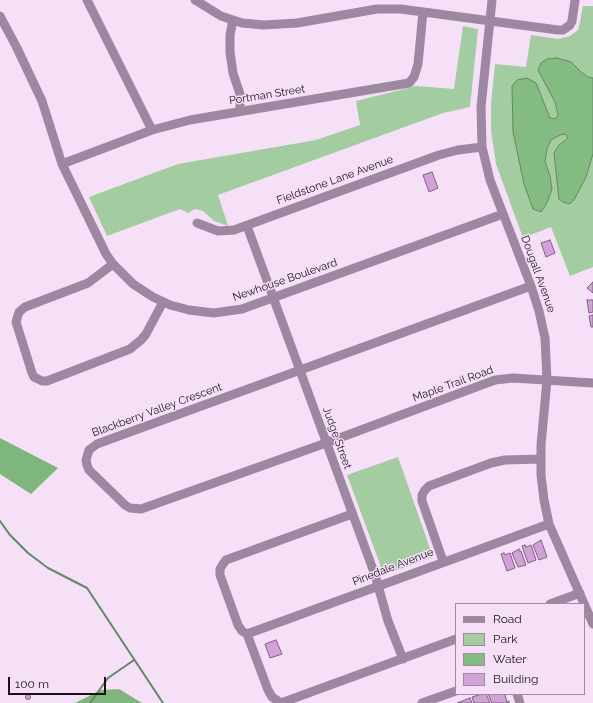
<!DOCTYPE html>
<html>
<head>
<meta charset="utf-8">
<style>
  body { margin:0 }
  #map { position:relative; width:593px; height:703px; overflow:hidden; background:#f5e0f8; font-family:Raleway,sans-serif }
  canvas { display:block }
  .legend { position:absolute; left:455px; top:603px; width:130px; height:92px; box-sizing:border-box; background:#f5e0f8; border:1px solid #9d8e9f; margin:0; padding:5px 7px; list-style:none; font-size:12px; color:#19121a }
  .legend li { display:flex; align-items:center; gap:8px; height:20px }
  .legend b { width:20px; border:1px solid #9d8e9f }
  .scale { position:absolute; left:8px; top:677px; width:98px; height:18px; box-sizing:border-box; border:2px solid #19121a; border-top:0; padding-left:5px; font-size:12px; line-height:14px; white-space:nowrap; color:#19121a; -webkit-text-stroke:3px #f5e0f8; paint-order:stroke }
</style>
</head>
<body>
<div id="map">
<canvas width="593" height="703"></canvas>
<ul class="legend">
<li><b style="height:5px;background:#9e88a1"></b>Road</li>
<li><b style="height:11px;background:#a3cca1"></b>Park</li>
<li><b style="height:11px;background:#84bb83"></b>Water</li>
<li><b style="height:11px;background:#d3a0da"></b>Building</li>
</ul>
<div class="scale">100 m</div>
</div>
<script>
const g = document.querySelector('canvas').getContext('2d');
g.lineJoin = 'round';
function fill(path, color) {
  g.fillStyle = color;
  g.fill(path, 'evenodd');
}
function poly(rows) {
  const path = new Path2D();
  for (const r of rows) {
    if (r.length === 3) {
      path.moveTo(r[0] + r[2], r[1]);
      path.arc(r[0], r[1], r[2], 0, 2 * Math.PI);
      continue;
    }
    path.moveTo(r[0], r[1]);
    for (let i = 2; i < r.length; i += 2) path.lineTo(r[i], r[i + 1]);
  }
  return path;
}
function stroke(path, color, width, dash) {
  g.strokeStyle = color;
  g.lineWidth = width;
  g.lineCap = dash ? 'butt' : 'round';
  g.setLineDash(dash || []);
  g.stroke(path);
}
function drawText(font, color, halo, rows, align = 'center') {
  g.font = font + ' Raleway,sans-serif';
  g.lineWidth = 3;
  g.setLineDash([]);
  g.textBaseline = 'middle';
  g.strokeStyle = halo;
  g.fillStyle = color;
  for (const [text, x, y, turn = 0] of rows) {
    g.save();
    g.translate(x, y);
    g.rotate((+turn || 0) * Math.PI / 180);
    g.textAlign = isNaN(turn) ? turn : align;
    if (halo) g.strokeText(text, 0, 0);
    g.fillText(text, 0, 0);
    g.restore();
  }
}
const green = poly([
  [583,6,593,6,593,267,570,276,551,227,523,238,496,164,491,131,491,104,495,64,526,67,531,35,558,39,570,36,578,30,579,27],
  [463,26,478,29,470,107,443,113,218,195,228,226,214,221,203,211,195,209,188,213,180,209,107,236,89,197,178,164,316,140,360,125,356,101,416,86,454,89],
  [398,457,433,557,384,575,347,475]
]);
const forest = poly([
  [0,438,58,468,31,494,0,474],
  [119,689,142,703,75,703,101,690]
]);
const water = poly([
  [557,58,571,62,581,72,588,77,593,78,593,154,586,177,574,200,570,204,563,202,559,199,554,153,559,145,568,138,565,134,560,135,551,140,547,149,545,161,550,176,552,189,547,203,541,212,533,209,524,184,513,132,512,86,517,80,527,78,536,83,550,118,555,119,558,115,555,102,538,70,541,63,547,59,557,58]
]);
const stream = poly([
  [0,521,10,535,28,553,48,568,87,588,163,703],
  [90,703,108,678,134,660]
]);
const building = poly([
  [432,172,438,188,429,192,423,175,432,172],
  [550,240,555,253,546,257,541,243,550,240],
  [593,282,593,293,587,288,593,282],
  [587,300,593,300,593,312,589,313,587,300],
  [593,315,593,327,591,327,589,316,593,315],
  [541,540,547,557,539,560,533,545,541,540],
  [525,545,526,547,531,545,536,560,528,563,522,546,525,545],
  [519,549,519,551,521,551,526,565,518,567,512,553,519,549],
  [504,553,505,555,510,553,515,568,507,571,501,554,504,553],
  [276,640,282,654,270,658,265,644,276,640],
  [482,694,486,694,490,703,474,703,472,697,482,694],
  [488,694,506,694,505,695,507,702,509,701,509,703,492,703,488,694],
  [28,697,2.5],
  [470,698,472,703,457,703,470,698]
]);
const minor = poly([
  [87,0,152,130],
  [195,0,221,16,242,23,264,25,297,23,377,9,401,9,558,30,563,30,570,25,572,21,575,0],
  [492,0,481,107,482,147,490,180,531,286,539,311,545,338,547,380,541,445,541,475,544,500,549,524,593,624],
  [0,16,17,48,42,101,62,164,106,254,113,264,133,284,153,297,170,305,189,310,214,313,242,309,503,214],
  [233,20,230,35,230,52,233,73,240,94,240,111],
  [62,164,152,130,190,120,409,83,414,77,418,64,423,12],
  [197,223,218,231,234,230,439,155,458,150,482,147],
  [247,226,375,575,388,621,403,659],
  [113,264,88,283,25,307,19,312,16,322,32,373,34,377,42,381,47,381,130,349,141,340,146,334,163,302],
  [531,286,97,444,89,450,86,460,87,465,89,470,125,505,130,508,141,509,326,443,495,380,513,378,593,383],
  [443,561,422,501,422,495,425,490,429,486,491,463,505,460,540,459],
  [550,604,580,593],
  [247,634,549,524],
  [247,634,268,690,272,697,281,703,456,639],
  [247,634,242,631,238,625,220,575,220,569,223,564,226,560,352,514],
  [517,694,520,703],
  [422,703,456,691]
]);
const streetNames = [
  ["Portman Street",267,95,-9],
  ["Fieldstone Lane Avenue",335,180,-20],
  ["Dougall Avenue",538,274,70],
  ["Newhouse Boulevard",285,280,-19],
  ["Maple Trail Road",453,384,-20],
  ["Blackberry Valley Crescent",157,410,-20],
  ["Judge Street",337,438,70],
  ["Pinedale Avenue",393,567,-21]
];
fill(green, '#a3cca1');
fill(forest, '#7fb67e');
fill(water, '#84bb83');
stroke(water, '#648864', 1);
stroke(stream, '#648864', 2);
fill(building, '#d3a0da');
stroke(building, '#78657a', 1);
stroke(minor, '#9e88a1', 9);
drawText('11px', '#19121a', '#f5e0f8', streetNames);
</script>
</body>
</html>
